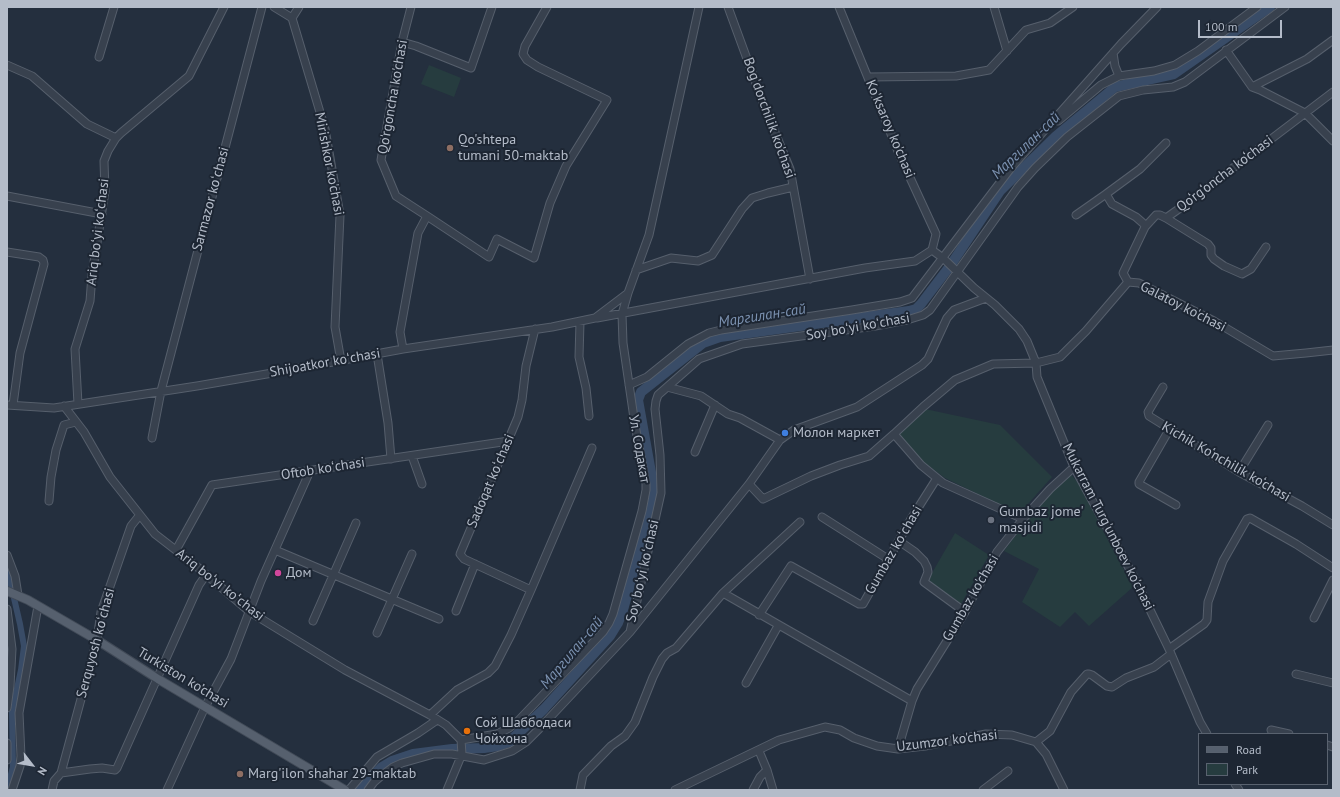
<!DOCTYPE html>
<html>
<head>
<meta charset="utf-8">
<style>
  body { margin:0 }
  #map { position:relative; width:1340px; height:797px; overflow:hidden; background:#242f3e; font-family:"PT Sans",sans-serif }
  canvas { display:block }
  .frame { position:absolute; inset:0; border:8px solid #b4bcc9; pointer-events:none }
  .legend { position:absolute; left:1198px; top:733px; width:130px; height:52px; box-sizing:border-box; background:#1d2633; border:1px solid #59626f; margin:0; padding:5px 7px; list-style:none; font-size:12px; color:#b4bcc9 }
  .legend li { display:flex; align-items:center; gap:8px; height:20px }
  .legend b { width:20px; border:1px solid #59626f }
  .north { position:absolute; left:12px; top:745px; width:40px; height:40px; -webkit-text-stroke:3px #1d2633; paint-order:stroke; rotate:121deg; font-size:11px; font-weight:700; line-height:16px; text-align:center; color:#b4bcc9 }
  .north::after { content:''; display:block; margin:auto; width:14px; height:18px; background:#b4bcc9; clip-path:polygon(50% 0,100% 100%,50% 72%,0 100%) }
  .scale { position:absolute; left:1198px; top:20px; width:84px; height:18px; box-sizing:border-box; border:2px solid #b4bcc9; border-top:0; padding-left:5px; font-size:12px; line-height:14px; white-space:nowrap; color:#b4bcc9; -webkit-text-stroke:3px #1d2633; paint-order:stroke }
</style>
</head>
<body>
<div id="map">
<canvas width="1340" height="797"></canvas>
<div class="frame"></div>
<ul class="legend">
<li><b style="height:5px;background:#56606e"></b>Road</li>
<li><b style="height:11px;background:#263c3f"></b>Park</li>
</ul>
<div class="north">N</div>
<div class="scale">100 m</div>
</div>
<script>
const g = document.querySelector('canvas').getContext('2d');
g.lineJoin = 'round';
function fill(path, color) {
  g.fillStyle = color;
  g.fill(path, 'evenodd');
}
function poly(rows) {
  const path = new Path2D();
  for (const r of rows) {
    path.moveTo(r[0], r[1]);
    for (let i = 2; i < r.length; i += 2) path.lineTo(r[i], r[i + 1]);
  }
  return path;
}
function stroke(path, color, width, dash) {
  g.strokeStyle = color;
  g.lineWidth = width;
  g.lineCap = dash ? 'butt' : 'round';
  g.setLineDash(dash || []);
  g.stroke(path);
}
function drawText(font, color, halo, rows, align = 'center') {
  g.font = font + ' "PT Sans",sans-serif';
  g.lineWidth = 4;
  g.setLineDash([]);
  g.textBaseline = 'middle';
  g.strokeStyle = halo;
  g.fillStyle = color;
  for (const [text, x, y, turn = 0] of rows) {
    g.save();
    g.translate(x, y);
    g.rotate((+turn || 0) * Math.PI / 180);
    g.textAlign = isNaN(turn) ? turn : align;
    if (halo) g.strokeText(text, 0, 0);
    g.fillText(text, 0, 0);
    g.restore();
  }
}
const green = poly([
  [429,65,461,78,454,97,421,84],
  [925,409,1000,425,1052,477,1019,514,945,478,923,462,897,434],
  [1070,473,1078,483,1133,587,1089,626,1075,612,1060,627,1022,602,1039,569,1004,551,1033,512],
  [955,533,989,555,961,604,928,580]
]);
const canal = poly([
  [7,568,20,624,24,646,21,670,12,712,13,767,7,789]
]);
const river = poly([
  [360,790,364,784,382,767,392,761,413,754,452,749,484,748,498,746,509,742,544,709,610,636,618,623,623,610,652,505,652,478,638,400,641,392,703,343,720,337,909,311,916,309,921,304,950,266,1000,191,1056,136,1115,87,1174,74,1270,7]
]);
const minor = poly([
  [274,7,292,18,325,129,340,215,335,327,341,361],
  [728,7,765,108,790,169,810,279],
  [839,7,900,156,936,234,932,250],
  [994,7,1007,51],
  [292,18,299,7],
  [402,42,416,46,471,68,492,7],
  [1226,50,1252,87,1307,59,1333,40],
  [1113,53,1115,66,1119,76],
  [99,57,114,7],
  [7,65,32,76,87,124,116,138],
  [868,77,956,76,989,70,1026,30,1050,23,1073,7],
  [1252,87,1260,90,1305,113,1333,141],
  [1058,121,1101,85,1119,76,1154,71,1175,65,1198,51,1257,7],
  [7,196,102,214],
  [1076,215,1106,194],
  [427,216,489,257,497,239,534,258,550,203,566,166,607,100,538,67,527,60,523,54,525,46,547,7],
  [1166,218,1208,244,1211,248,1211,255,1214,259,1224,266,1242,274,1251,269,1266,247],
  [1145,227,1156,215,1160,215,1166,218,1183,206,1333,92],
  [7,252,39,257,43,260,44,264,20,353,13,405],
  [636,270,671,258,698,261,712,255,742,209,752,198,768,193,793,187],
  [1128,282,1123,273,1145,227,1144,224,1136,217,1112,204,1106,194,1140,169,1166,143],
  [597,318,865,268,915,261,932,250,943,258,974,288,995,305,1019,329,1027,341,1036,363,1037,377,1074,467,1135,579,1169,649,1200,722,1207,734],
  [580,322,579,357,586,388,589,416],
  [403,349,400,332,418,233,427,216,396,196,381,160,402,42,411,7],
  [377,354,388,423,391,459],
  [629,385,647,377,688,344,709,333,721,330,852,310,900,302,912,298,1011,168,1121,44,1157,7],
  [667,387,701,396,728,414,740,418,780,440],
  [1163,387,1148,412,1149,416,1239,472,1302,506,1333,525],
  [78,404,75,349,90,301,92,275,105,191,104,161,108,151,116,138,121,133,189,76,224,7],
  [7,405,54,408,197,386,284,371,403,349,552,327,595,318,628,293,649,235,699,7],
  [64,406,84,432,110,477,155,534,195,565,250,612,345,670,430,715,446,725,461,740,462,754,447,790],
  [1169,430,1139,482,1139,484,1176,505],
  [894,434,921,465,943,483,1023,519],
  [152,438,161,391,262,7],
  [695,452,715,405],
  [412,456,422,484],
  [1239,472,1268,425],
  [749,484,763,499,811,476,840,465,869,456,894,434,923,407,955,380,993,364,1036,363,1060,357,1086,331,1128,282,1139,283,1214,321,1273,356,1306,353,1333,350],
  [49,501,51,477,56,450,64,425,76,422],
  [822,517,888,559],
  [899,541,915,552,924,561,927,567,928,572,924,582,965,612],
  [176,550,212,485,509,441],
  [275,550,439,619],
  [7,555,15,576,18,595],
  [531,590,592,448],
  [723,593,912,701],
  [7,609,12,649,10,686,7,686],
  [456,611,475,564],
  [759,615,791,566,859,604,863,604,911,519,937,478],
  [1314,618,1333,580],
  [313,621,356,523],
  [630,632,661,493,660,455,655,409,656,401,658,395,699,359,742,344,875,326,907,320,923,315,930,310,1018,187,1035,168,1067,137,1119,96,1143,90,1173,87,1185,82,1285,7],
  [377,633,412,554],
  [1169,649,1204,624,1207,620,1208,602,1223,561,1247,519,1250,518,1296,544,1333,568],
  [1296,674,1333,683],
  [746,683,778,626],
  [7,708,10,686],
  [430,715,457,690,488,673,495,666,511,635,531,590,464,559,460,554,518,417,522,400,526,366,535,329],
  [1271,730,1289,734],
  [461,740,497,734,509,728,518,721,603,632,609,623,613,614,642,511,646,490,646,484,635,425,623,343,622,314,628,293],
  [1036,742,1050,731,1071,692,1087,674,1089,674,1092,675,1107,686,1112,687,1126,678,1154,667,1171,654],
  [7,743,7,760],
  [1327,745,1333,747],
  [898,749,912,701,917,689,965,612,997,552,1023,519,1050,489,1074,467],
  [759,751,767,770,773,790],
  [61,773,97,640,101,612,131,526,139,516],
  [1235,784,1239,790],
  [12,790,20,766,21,756,19,713,38,606],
  [52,790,54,781,61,773,90,769,102,768,115,770,117,768,199,585,206,575],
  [167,790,205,707,231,659,261,581,310,471],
  [349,790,377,757,418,733,437,720],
  [368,790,374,782,381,776,393,767,402,763,434,754,452,754,484,760,512,751,526,742,539,729,630,632,749,484,780,440,794,430,857,407,922,365,928,359,947,318,954,310,986,298],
  [580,790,583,775,611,746,625,736,635,722,653,677,662,659,667,653,676,648,723,593,800,522],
  [675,790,779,740,825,727,840,730,854,738,877,746,898,749,925,746,986,734,1012,735,1036,742,1046,754,1064,790],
  [753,790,760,777,767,770],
  [983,790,1008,771]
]);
const major = poly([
  [7,591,28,600,97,640,158,679,345,790]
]);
const markers = [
  [450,148,4,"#8d6e63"],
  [785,433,4,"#3f7fe0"],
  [991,520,4,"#6b7280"],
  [278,573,4,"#d1479c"],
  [467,731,4,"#e8710a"],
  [240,774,4,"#8d6e63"]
];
const streetNames = [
  ["Qo'rgoncha ko'chasi",393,97,-80],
  ["Bog'dorchilik ko'chasi",769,118,70],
  ["Ko'ksaroy ko'chasi",890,129,67],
  ["Mirishkor ko'chasi",329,164,79],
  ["Qo‘rg‘oncha ko‘chasi",1225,174,-37],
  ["Sarmazor koʻchasi",211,199,-75],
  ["Ariq boʻyi koʻchasi",98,232,-83],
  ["Galatoy ko'chasi",1183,307,27],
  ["Soy boʻyi koʻchasi",858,327,-10],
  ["Shijoatkor koʻchasi",325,363,-10],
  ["Ул. Содакат",639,449,80],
  ["Kichik Ko‘nchilik ko‘chasi",1226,462,30],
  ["Oftob koʻchasi",323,469,-9],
  ["Sadoqat koʻchasi",491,481,-67],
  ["Mukarram Turg'unboev ko'chasi",1108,527,63],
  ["Gumbaz koʻchasi",894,550,-60],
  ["Soy boʻyi koʻchasi",643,571,-77],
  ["Ariq boʻyi koʻchasi",220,585,38],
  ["Gumbaz ko'chasi",971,598,-60],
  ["Serquyosh koʻchasi",96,643,-75],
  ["Turkiston ko’chasi",183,678,31],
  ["Uzumzor ko'chasi",947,741,-7]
];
const poiNames = [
  ["Qo'shtepa",458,140],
  ["tumani 50-maktab",458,156],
  ["Молон маркет",793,433],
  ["Gumbaz jome'",999,512],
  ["masjidi",999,528],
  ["Дом",286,573],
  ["Сой Шаббодаси",475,723],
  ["Чойхона",475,739],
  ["Marg'ilon shahar 29-maktab",248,774]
];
const waterNames = [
  ["Маргилан-сай",1026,146,-44],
  ["Маргилан-сай",762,316,-9],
  ["Маргилан-сай",572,653,-50]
];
fill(green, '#263c3f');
stroke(canal, '#394c67', 6);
stroke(river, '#394c67', 10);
stroke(minor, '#565f6c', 9);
stroke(major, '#414a57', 10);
stroke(minor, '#38414e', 7);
stroke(major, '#56606e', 8);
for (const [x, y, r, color] of markers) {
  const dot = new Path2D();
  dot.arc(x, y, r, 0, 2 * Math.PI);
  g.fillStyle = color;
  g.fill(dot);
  stroke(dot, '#1d2633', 1.5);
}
drawText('14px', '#b4bcc9', '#1d2633', streetNames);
drawText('14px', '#b4bcc9', '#1d2633', poiNames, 'left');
drawText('italic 15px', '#7c92b1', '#1d2633', waterNames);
</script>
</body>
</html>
